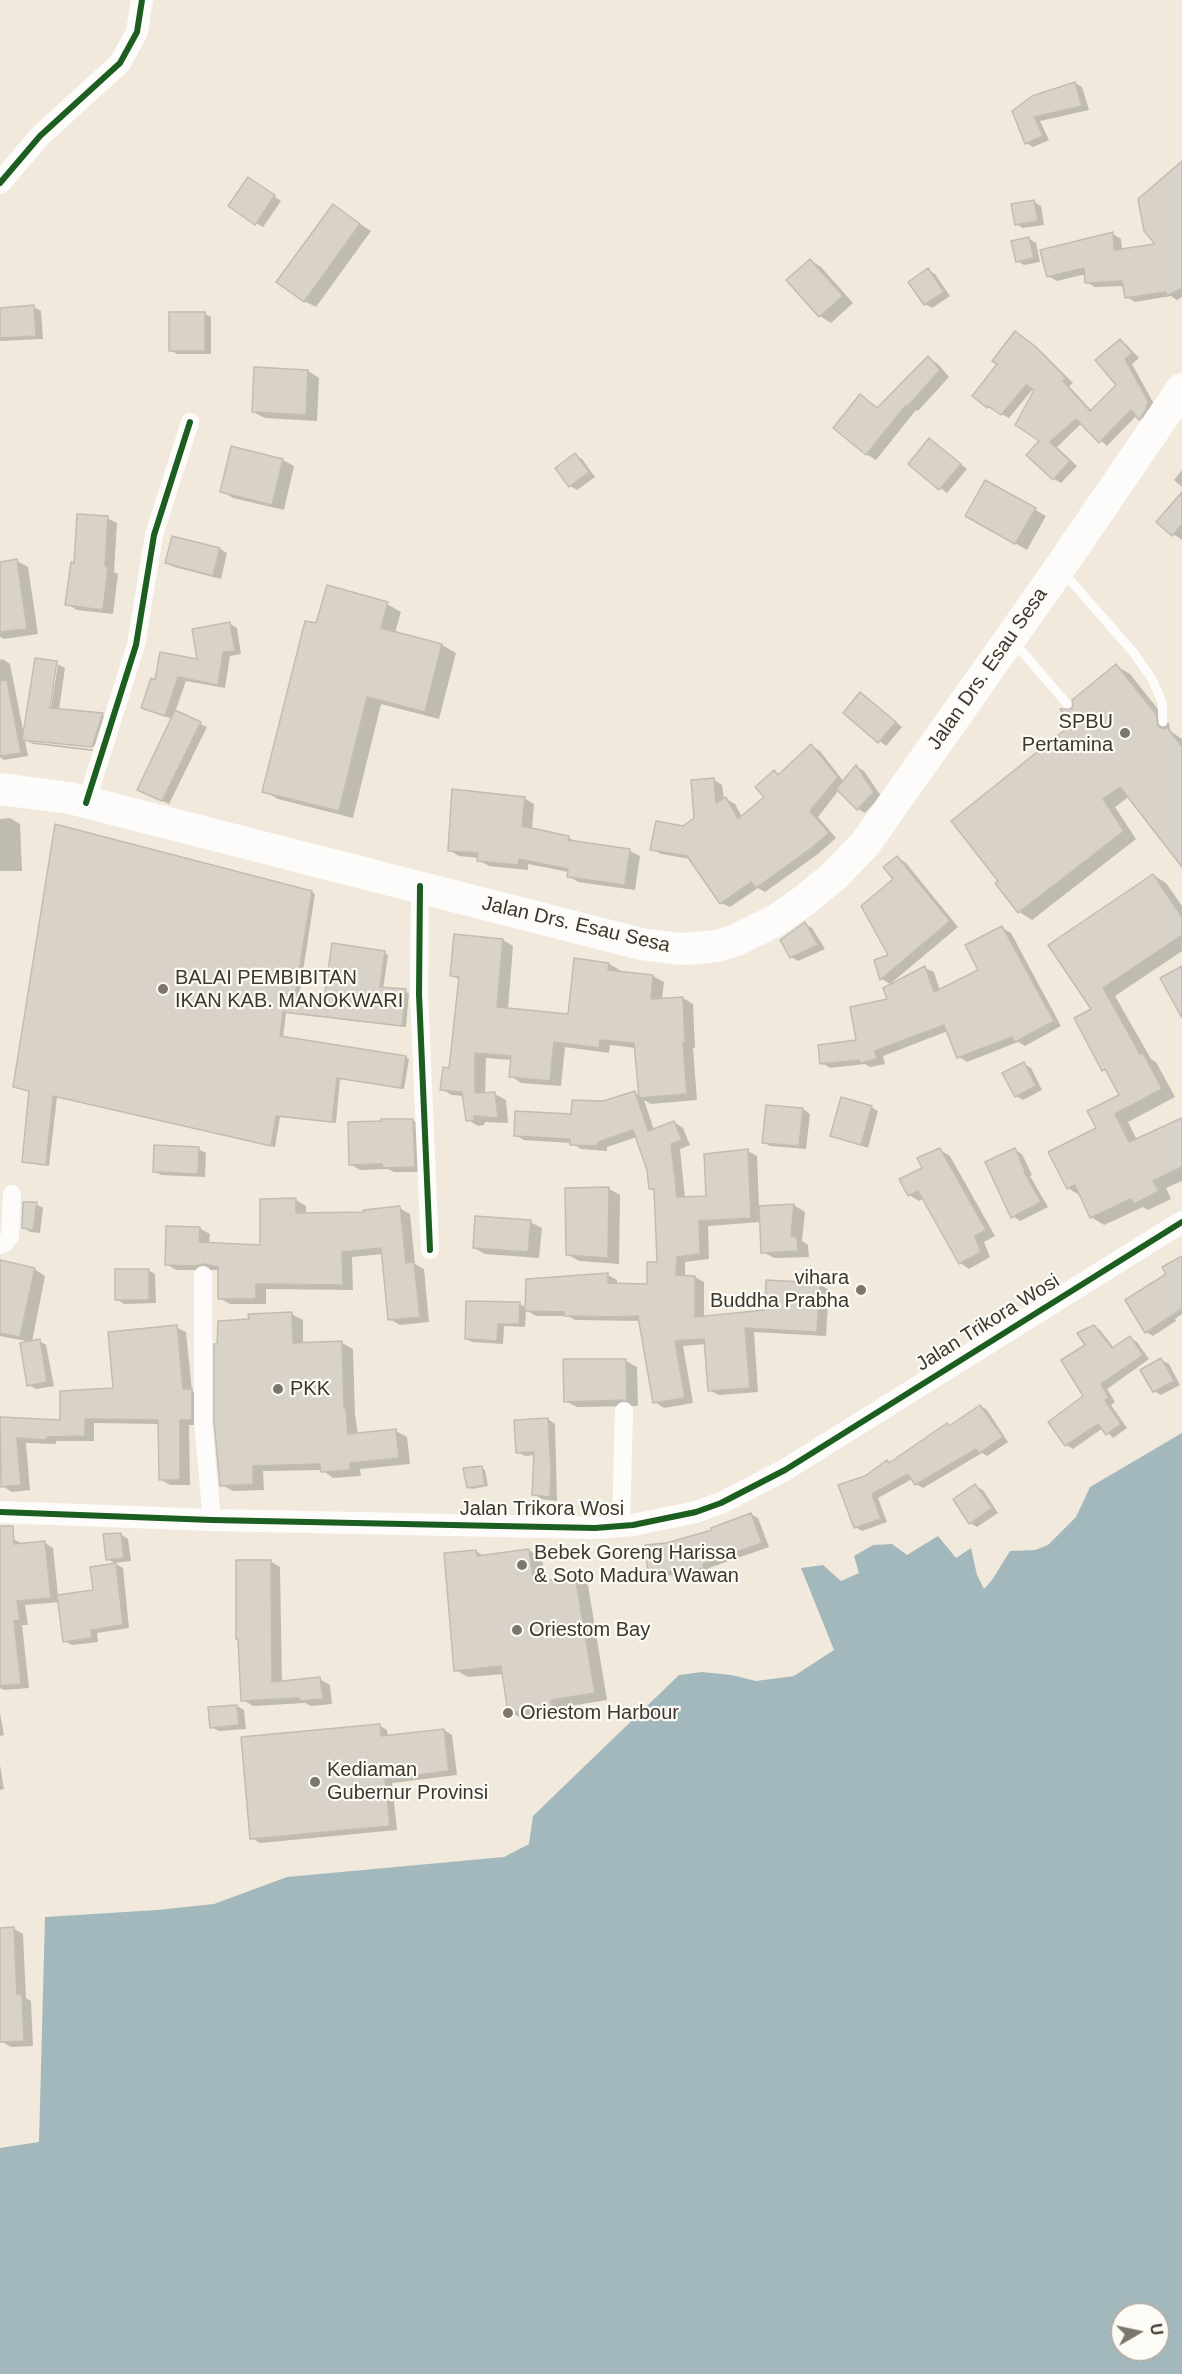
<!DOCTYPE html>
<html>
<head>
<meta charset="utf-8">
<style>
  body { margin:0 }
  #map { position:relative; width:1182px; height:2374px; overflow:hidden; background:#f1eadc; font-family:Helvetica,sans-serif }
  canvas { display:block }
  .north { position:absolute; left:1110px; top:2302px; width:60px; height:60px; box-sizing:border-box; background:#fdfbf6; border:2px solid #b0ada6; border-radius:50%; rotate:81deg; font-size:16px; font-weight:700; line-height:24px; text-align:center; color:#3d382f }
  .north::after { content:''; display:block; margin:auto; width:21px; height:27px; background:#7c766c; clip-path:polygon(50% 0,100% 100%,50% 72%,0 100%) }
</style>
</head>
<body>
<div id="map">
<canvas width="1182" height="2374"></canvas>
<div class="north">U</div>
</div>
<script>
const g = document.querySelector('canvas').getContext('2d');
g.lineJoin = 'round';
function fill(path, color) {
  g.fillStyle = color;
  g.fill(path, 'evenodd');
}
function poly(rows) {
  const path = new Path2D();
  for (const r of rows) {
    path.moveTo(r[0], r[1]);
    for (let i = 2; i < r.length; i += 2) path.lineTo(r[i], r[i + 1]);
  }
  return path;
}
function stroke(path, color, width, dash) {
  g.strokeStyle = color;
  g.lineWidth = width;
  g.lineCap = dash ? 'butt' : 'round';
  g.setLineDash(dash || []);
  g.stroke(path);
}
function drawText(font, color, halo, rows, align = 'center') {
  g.font = font + ' Helvetica,sans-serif';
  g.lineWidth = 4.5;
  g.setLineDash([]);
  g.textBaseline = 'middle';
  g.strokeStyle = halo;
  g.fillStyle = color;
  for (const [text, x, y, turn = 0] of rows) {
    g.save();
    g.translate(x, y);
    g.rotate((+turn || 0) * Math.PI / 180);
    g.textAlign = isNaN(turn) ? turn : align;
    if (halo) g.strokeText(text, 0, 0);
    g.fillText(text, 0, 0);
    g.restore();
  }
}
const water = poly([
  [1182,1433,1182,2374,0,2374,0,2148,39,2142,45,1917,157,1910,214,1904,287,1877,504,1857,529,1844,533,1816,679,1675,702,1672,731,1675,756,1681,794,1676,834,1650,801,1568,823,1565,841,1581,859,1573,854,1556,873,1545,892,1544,907,1555,938,1536,956,1558,971,1548,977,1575,984,1589,992,1580,1010,1551,1035,1550,1048,1545,1076,1517,1090,1487],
  [1122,2314,1158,2314,1158,2350,1122,2350]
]);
const shadow = poly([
  [1075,83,1082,87,1089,110,1040,121,1049,140,1033,147,1026,143,1014,111],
  [1182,170,1182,297,1177,300,1171,296,1135,302,1126,297,1125,286,1095,287,1086,282,1086,274,1057,281,1048,276,1113,234,1121,239,1122,250,1158,245],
  [256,183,281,201,263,227,256,223],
  [1034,202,1041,206,1044,225,1023,228,1016,224],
  [333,206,371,231,316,307,304,301],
  [1029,239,1036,243,1040,262,1024,265,1017,261],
  [810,260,821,267,853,303,831,323,820,316,788,280],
  [928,270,935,274,950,296,932,308,925,304],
  [34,307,41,311,43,339,0,341,0,309],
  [204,313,211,317,211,354,177,354,170,350],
  [1022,337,1042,352,1073,383,1069,386,1092,411,1118,385,1120,340,1127,345,1139,358,1132,364,1155,406,1147,423,1137,415,1107,446,1082,423,1057,447,1077,466,1061,483,1054,479,1041,441,1037,384,1009,418,988,407],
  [929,358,938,364,949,377,918,411,916,410,876,460,866,454,860,396,878,409],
  [256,369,308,371,319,378,317,421,265,418,253,412],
  [930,440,967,469,947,493,910,464],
  [575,455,582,459,595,477,577,490,570,486],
  [283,460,294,466,284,510,233,498,222,491],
  [1182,470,1182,487,1174,480],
  [986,482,1046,516,1027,550,967,516],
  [1182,494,1182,540,1173,534],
  [107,518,117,523,114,572,118,574,113,614,77,610,67,604],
  [220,549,227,553,221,579,174,567,167,562],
  [17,561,28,567,38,634,4,639,0,637,0,563],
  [387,604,401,612,395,633,442,645,456,653,439,719,381,704,353,818,278,799,264,791,317,625],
  [230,624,237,628,241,654,230,656,225,688,186,681,175,712,207,727,169,804,146,793,172,719,142,707,156,682,199,660],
  [3,659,10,664,24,735,36,660,56,663,65,668,59,710,102,715,111,720,101,752,33,744,25,740,28,756,4,760,0,757,0,660],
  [55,664,58,664,50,715,47,715],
  [31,739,99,747,99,750,31,742],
  [1116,666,1130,674,1169,723,1170,731,1182,739,1182,862,1130,796,1115,807,1136,839,1032,920,1019,912,1000,881,1074,725,1072,711],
  [868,699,902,727,886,746,845,713],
  [811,746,820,751,844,782,857,767,864,771,881,796,865,813,858,809,839,790,818,817,836,838,818,854,765,892,758,888,730,907,721,903,691,859,661,854,652,849,696,818,714,780,722,785,724,800,726,799,735,804,742,817,766,797,774,772,780,775],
  [524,798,534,804,532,830,568,837,579,844,630,851,640,856,635,890,578,882,568,876,569,872,528,864,528,870,489,866,479,860,479,858,459,856,449,850],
  [10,818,20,824,22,871,0,871,0,819],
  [897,857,906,863,958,927,890,984,882,979,875,960,890,956],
  [1153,875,1166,883,1182,906,1182,951,1115,996,1151,1059,1156,1062,1175,1097,1128,1122,1137,1140,1182,1119,1182,1181,1166,1188,1171,1199,1148,1210,1143,1207,1104,1225,1091,1217,1081,1196,1068,1188,1098,1129,1121,1096,1108,1072,1103,1070,1093,1009],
  [312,892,315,894,299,997,325,1000,385,953,388,955,383,989,409,993,406,1027,286,1013,283,1038,405,1057,409,1059,404,1089,340,1079,336,1123,280,1117,275,1147,57,1097,49,1166,26,1162,31,1091,14,1086],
  [805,924,812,928,825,949,798,961,791,957],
  [1002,928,1011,933,1061,1026,1025,1046,1018,1042,967,1062,959,1057,948,1031,883,1056,885,1064,870,1067,865,1064,830,1068,822,1063,857,1041,889,1000,925,968,934,972,940,991,980,971],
  [503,940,513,946,508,1009,569,1015,576,960,609,964,620,970,619,973,653,976,664,982,662,999,683,998,693,1004,695,1048,693,1048,697,1100,651,1104,644,1100,654,1130,674,1122,683,1128,690,1145,680,1149,685,1198,708,1197,748,1151,757,1156,759,1207,794,1205,805,1212,802,1241,808,1245,809,1257,774,1258,763,1252,761,1222,708,1226,709,1259,685,1262,685,1277,695,1277,704,1282,704,1318,766,1311,819,1284,829,1290,826,1336,754,1332,758,1392,719,1395,709,1390,706,1344,683,1346,693,1403,664,1408,655,1402,641,1321,575,1320,568,1316,536,1316,526,1310,525,1327,504,1326,503,1344,472,1342,466,1338,520,1304,527,1308,527,1281,608,1275,617,1280,617,1285,649,1286,659,1264,655,1192,650,1189,648,1170,637,1137,607,1147,607,1151,581,1149,571,1143,524,1140,515,1135,635,1093,640,1096,636,1048,610,1045,609,1053,565,1047,561,1086,521,1083,511,1076,512,1060,486,1058,485,1094,495,1094,506,1100,508,1123,485,1122,484,1125,478,1126,468,1120,464,1096,452,1095,441,1089,451,1070,460,980,452,976],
  [1024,1064,1031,1068,1042,1090,1023,1100,1016,1096],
  [871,1107,878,1111,868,1148,832,1135],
  [803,1109,810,1114,806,1149,770,1146,763,1142],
  [413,1120,422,1126,424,1172,394,1172,388,1169,360,1170,350,1164],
  [198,1149,206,1153,205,1177,161,1175,154,1171],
  [940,1150,950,1156,995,1236,984,1242,990,1257,969,1269,960,1263,924,1198,919,1201,909,1195,924,1169],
  [1015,1150,1022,1154,1032,1175,1030,1176,1048,1207,1020,1221,1013,1216],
  [609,1189,620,1195,619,1264,579,1261,567,1254],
  [296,1200,306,1206,306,1214,365,1214,399,1208,410,1214,415,1264,424,1269,429,1322,400,1325,390,1319,383,1254,352,1257,353,1290,266,1289,266,1304,230,1304,219,1298,220,1270,176,1270,166,1264,199,1228,210,1234,209,1244,262,1246],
  [36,1204,43,1208,40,1233,30,1232,23,1227],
  [530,1222,542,1228,539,1258,485,1254,474,1248],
  [1182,1257,1182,1314,1175,1319,1176,1321,1153,1336,1146,1332,1168,1274],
  [0,1261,34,1269,45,1276,32,1342,39,1341,46,1345,54,1386,36,1389,29,1385,31,1342,0,1336],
  [148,1270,155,1274,156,1303,124,1304,117,1299],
  [291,1314,303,1320,303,1344,342,1343,353,1349,355,1415,358,1434,396,1431,407,1437,410,1464,360,1469,361,1476,333,1478,322,1470,263,1471,264,1490,233,1491,222,1485],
  [1094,1326,1100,1330,1114,1348,1130,1338,1137,1342,1149,1359,1107,1389,1115,1402,1111,1405,1127,1428,1113,1438,1103,1428,1073,1449,1066,1445,1050,1422,1085,1397,1088,1346],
  [176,1327,186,1332,192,1391,201,1396,201,1425,189,1425,190,1485,170,1485,160,1479,160,1424,94,1423,94,1441,56,1441,56,1444,26,1443,30,1490,12,1492,2,1486,0,1419,62,1422,115,1389],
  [1161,1360,1169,1364,1180,1385,1161,1395,1154,1391],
  [565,1361,626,1361,637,1367,638,1406,577,1407,565,1401],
  [981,1406,987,1410,1008,1442,987,1456,982,1453,923,1488,916,1484,912,1479,878,1498,887,1522,862,1531,855,1527,865,1477,890,1464,947,1425,951,1427],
  [548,1419,555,1424,557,1501,541,1499,534,1494,535,1455,525,1456,518,1452],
  [482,1468,485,1470,488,1486,472,1489,469,1487],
  [975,1486,983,1490,998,1513,977,1527,970,1523],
  [751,1514,758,1518,769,1547,709,1568,710,1572,689,1578,683,1575,656,1576,649,1572,667,1545,714,1531],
  [120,1534,128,1539,131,1561,115,1563,107,1559],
  [0,1539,13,1539,21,1543,45,1543,53,1548,58,1596,95,1592,116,1564,123,1568,129,1628,97,1633,98,1642,72,1645,65,1641,60,1602,25,1605,28,1625,22,1625,29,1688,4,1690,0,1688],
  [529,1550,542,1558,545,1582,575,1577,588,1585,607,1700,564,1707,565,1713,523,1719,510,1712,504,1674,468,1677,455,1670,476,1551,485,1557],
  [270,1561,280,1567,282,1683,320,1679,330,1685,332,1704,311,1706,305,1703,253,1706,243,1700],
  [237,1706,244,1710,246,1729,219,1731,211,1727],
  [0,1713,4,1735,0,1736],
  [379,1725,387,1730,388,1737,444,1730,452,1735,457,1775,392,1783,397,1830,260,1843,252,1838],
  [0,1765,4,1789,0,1790],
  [13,1928,23,1934,26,1998,31,2001,33,2046,11,2047,1,2041,0,1929]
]);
const building = poly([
  [1075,82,1082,106,1034,117,1043,136,1025,144,1012,111,1032,96,1075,82],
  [1182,161,1182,288,1167,296,1166,292,1125,298,1122,281,1085,283,1084,268,1047,277,1040,250,1113,232,1114,250,1155,244,1144,231,1138,199,1182,161],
  [248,177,275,195,255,225,228,206,248,177],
  [1034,200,1038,221,1015,225,1011,204,1034,200],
  [333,204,360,224,304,302,276,282,333,204],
  [1029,237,1034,258,1016,262,1011,241,1029,237],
  [810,259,843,296,819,317,786,280,810,259],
  [928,268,944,292,924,305,908,282,928,268],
  [34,305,36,336,0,338,0,308,34,305],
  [169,312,205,312,205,351,169,351,169,312],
  [1015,331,1035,346,1066,378,1063,381,1090,411,1116,385,1095,360,1120,339,1132,353,1125,359,1148,401,1146,410,1139,420,1131,410,1099,443,1076,419,1050,442,1070,461,1053,480,1026,455,1039,441,1015,425,1034,390,1026,385,1001,415,988,406,987,408,972,396,997,364,992,361,1015,331],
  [928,356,940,370,907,407,906,405,866,455,833,428,860,394,877,408,928,356],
  [254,367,308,370,306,415,252,412,254,367],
  [929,438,961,464,939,490,908,464,929,438],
  [231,446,283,459,272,505,220,492,231,446],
  [575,453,589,472,569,487,555,468,575,453],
  [985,480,1036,508,1015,544,965,516,985,480],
  [1182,492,1182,524,1172,536,1156,522,1182,492],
  [77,514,108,516,105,566,108,567,103,610,65,605,71,562,74,563,77,514],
  [172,536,220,548,213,576,165,563,172,536],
  [17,559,27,629,0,632,0,562,17,559],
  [327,585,388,602,381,628,442,644,425,712,367,697,339,811,262,792,305,621,316,623,327,585],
  [230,622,235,651,223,652,218,685,178,677,165,716,141,708,151,678,155,680,160,652,197,659,192,629,230,622],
  [35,658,57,661,50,708,103,713,92,747,22,740,35,658],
  [1116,664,1156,714,1158,726,1163,729,1167,727,1182,747,1182,867,1120,787,1103,799,1124,831,1018,913,995,883,998,881,951,821,1072,724,1060,709,1071,709,1073,706,1072,700,1116,664],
  [7,680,21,753,0,756,0,681,7,680],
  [860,692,896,722,878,743,843,713,860,692],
  [175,710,201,722,162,801,137,790,175,710],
  [811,744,838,777,810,811,829,833,810,849,756,888,751,882,720,904,687,856,650,850,656,821,683,826,694,818,691,780,714,778,716,803,726,797,738,819,764,797,755,787,774,770,778,775,811,744],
  [856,765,874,792,857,810,836,789,856,765],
  [452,789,525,797,522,826,569,836,568,840,630,849,625,885,567,877,568,869,519,859,518,865,477,861,478,853,448,851,452,789],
  [55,824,312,891,295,995,324,999,332,943,385,951,380,987,406,989,402,1026,283,1012,280,1036,406,1056,401,1088,337,1078,332,1122,276,1116,271,1146,53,1096,46,1165,22,1162,29,1091,13,1087,55,824],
  [897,856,950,921,880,980,874,960,888,955,861,906,893,879,883,867,897,856],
  [1153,874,1182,917,1182,935,1103,988,1140,1054,1143,1053,1162,1089,1115,1114,1129,1142,1182,1118,1182,1167,1153,1181,1159,1191,1134,1204,1131,1199,1090,1218,1075,1185,1067,1189,1048,1152,1096,1128,1087,1111,1119,1095,1105,1069,1102,1071,1074,1018,1091,1009,1048,945,1153,874],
  [805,922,818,945,790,958,780,940,805,922],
  [1002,926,1054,1021,1015,1042,1012,1037,957,1058,944,1025,875,1051,877,1059,860,1063,859,1060,820,1064,818,1045,856,1040,850,1007,887,999,883,988,925,966,934,992,978,970,965,945,1002,926],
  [454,934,503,939,497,1007,568,1014,574,958,609,963,608,970,653,975,651,999,683,997,685,1043,683,1043,687,1094,639,1098,634,1043,600,1040,599,1048,554,1042,550,1081,509,1077,511,1056,475,1053,475,1093,495,1092,498,1118,474,1116,474,1120,466,1121,462,1092,440,1090,443,1067,449,1068,459,977,450,976,454,934],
  [1182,966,1182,1018,1160,978,1182,966],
  [1024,1062,1036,1086,1015,1097,1002,1073,1024,1062],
  [635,1091,648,1131,674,1121,682,1140,671,1144,677,1197,706,1196,704,1154,748,1149,751,1218,699,1221,700,1254,677,1257,676,1275,695,1276,695,1317,765,1310,766,1280,820,1283,817,1332,745,1328,750,1388,708,1391,704,1339,675,1341,685,1398,653,1403,638,1316,619,1317,564,1316,564,1312,525,1311,526,1279,608,1273,608,1283,647,1284,647,1262,657,1262,654,1189,649,1189,647,1170,633,1130,598,1142,598,1146,570,1145,570,1139,514,1136,515,1111,571,1114,572,1100,603,1101,635,1091],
  [841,1097,872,1106,861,1145,830,1136,841,1097],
  [766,1105,803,1108,799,1146,762,1143,766,1105],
  [381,1119,413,1119,415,1167,383,1168,382,1164,349,1165,348,1122,381,1121,381,1119],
  [154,1145,199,1147,198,1174,153,1172,154,1145],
  [940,1148,986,1230,975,1236,981,1252,959,1264,918,1191,908,1196,899,1179,922,1168,917,1158,940,1148],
  [1015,1148,1025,1171,1024,1172,1041,1202,1011,1218,985,1162,1015,1148],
  [609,1187,608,1258,566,1255,565,1188,609,1187],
  [296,1198,296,1213,364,1212,363,1210,400,1206,406,1263,414,1262,420,1317,388,1320,381,1248,342,1252,343,1285,256,1284,256,1299,218,1299,218,1267,204,1264,196,1266,165,1265,166,1226,200,1227,199,1242,260,1245,260,1199,296,1198],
  [23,1202,37,1202,33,1230,22,1228,23,1202],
  [794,1204,791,1236,797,1237,798,1251,761,1253,759,1206,794,1204],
  [475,1216,531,1220,528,1252,473,1248,475,1216],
  [1182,1256,1182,1309,1145,1333,1125,1300,1166,1274,1162,1267,1182,1256],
  [0,1260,35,1268,20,1337,0,1333,0,1260],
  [115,1269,149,1269,149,1300,115,1300,115,1269],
  [466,1301,520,1302,519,1324,498,1324,497,1341,465,1339,466,1301],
  [292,1312,293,1343,342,1341,344,1408,346,1408,348,1434,396,1429,399,1458,350,1463,350,1470,321,1472,320,1464,253,1466,253,1484,220,1486,214,1421,214,1344,217,1344,218,1321,249,1319,248,1314,292,1312],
  [177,1325,183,1389,192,1389,192,1420,180,1420,180,1480,159,1480,158,1420,85,1419,85,1436,47,1437,46,1440,17,1438,21,1485,1,1487,0,1417,60,1420,60,1391,113,1388,108,1332,177,1325],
  [1094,1325,1112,1348,1130,1336,1143,1355,1101,1384,1109,1398,1105,1400,1121,1424,1106,1435,1098,1424,1065,1446,1048,1422,1083,1396,1061,1360,1085,1345,1077,1333,1094,1325],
  [40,1339,47,1382,27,1386,20,1343,40,1339],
  [1161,1358,1174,1381,1153,1392,1140,1370,1161,1358],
  [563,1359,626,1359,627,1400,564,1402,563,1359],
  [980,1405,1003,1437,979,1453,976,1449,915,1485,908,1474,872,1494,881,1519,854,1528,838,1485,865,1476,887,1460,889,1463,947,1423,949,1426,980,1405],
  [548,1418,551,1470,550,1497,532,1495,534,1452,516,1453,514,1420,548,1418],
  [482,1466,485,1485,467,1488,463,1468,482,1466],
  [975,1484,992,1508,969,1524,953,1499,975,1484],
  [751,1513,762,1543,703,1564,704,1568,681,1575,680,1571,648,1573,645,1545,666,1543,712,1530,711,1528,751,1513],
  [0,1526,13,1526,14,1544,45,1541,51,1598,17,1601,20,1620,14,1621,21,1684,0,1686,0,1526],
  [121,1533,124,1558,106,1560,103,1534,121,1533],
  [529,1549,534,1583,575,1575,595,1693,551,1700,552,1707,508,1713,501,1666,454,1671,444,1553,476,1550,477,1556,529,1549],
  [236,1560,271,1560,272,1682,320,1677,323,1699,300,1701,299,1698,241,1701,238,1639,236,1639,236,1560],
  [116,1563,123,1625,91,1630,92,1638,63,1642,57,1595,93,1590,90,1567,116,1563],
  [237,1705,239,1725,210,1728,208,1707,237,1705],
  [380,1724,381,1736,444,1729,449,1771,385,1779,390,1826,250,1839,241,1737,380,1724],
  [14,1927,17,1994,22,1994,24,2041,0,2042,0,1928,14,1927]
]);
const service = poly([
  [1063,572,1133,652,1152,679,1162,702,1163,722],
  [1014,642,1067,704]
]);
const minor = poly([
  [86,803,136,645,154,535,190,422],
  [420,886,419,994,430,1250],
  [0,1245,5,1243,10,1236,12,1194],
  [203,1275,203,1422,212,1520],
  [621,1526,624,1411]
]);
const tertiary = poly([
  [0,183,40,136,120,63,137,32,142,0],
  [0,1512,212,1520,595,1528,633,1525,696,1512,721,1503,785,1470,1182,1222]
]);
const trunk = poly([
  [0,789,70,798,641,944,680,949,698,948,717,946,736,940,775,921,805,900,835,875,865,844,1050,582,1182,389]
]);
const cycleway = poly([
  [0,183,40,136,120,63,137,32,142,0],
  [86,803,136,645,154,535,190,422],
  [420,886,419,994,430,1250],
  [0,1512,212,1520,595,1528,633,1525,696,1512,721,1503,785,1470,1182,1222]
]);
const markers = [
  [1125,733,6,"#7c766c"],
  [163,989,6,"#7c766c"],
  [861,1290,6,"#7c766c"],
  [278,1389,6,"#7c766c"],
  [522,1565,6,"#7c766c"],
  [517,1630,6,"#7c766c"],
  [508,1713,6,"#7c766c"],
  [315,1782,6,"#7c766c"]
];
const streetNames = [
  ["Jalan Drs. Esau Sesa",988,669,-55],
  ["Jalan Drs. Esau Sesa",576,925,13],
  ["Jalan Trikora Wosi",988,1323,-32],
  ["Jalan Trikora Wosi",542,1509]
];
const poiNames = [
  ["SPBU",1113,722,"right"],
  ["Pertamina",1113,745,"right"],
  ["BALAI PEMBIBITAN",175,978],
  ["IKAN KAB. MANOKWARI",175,1001],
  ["vihara",849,1278,"right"],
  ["Buddha Prabha",849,1301,"right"],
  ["PKK",290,1389],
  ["Bebek Goreng Harissa",534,1553],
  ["& Soto Madura Wawan",534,1576],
  ["Oriestom Bay",529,1630],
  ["Oriestom Harbour",520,1713],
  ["Kediaman",327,1770],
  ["Gubernur Provinsi",327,1793]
];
fill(water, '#a3b8bc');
fill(shadow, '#0003');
fill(building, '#d9d2c8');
stroke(building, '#c3bcb2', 1.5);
stroke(service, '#fdfcfa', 9);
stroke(minor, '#fdfcfa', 18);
stroke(tertiary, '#fdfcfa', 22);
stroke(trunk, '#fdfcfa', 32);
stroke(cycleway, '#1b5e20', 6);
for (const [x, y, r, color] of markers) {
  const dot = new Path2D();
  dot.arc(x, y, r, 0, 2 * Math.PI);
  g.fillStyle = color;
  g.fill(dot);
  stroke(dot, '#fdfbf6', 2);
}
drawText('20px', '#3d382f', '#fdfbf6', streetNames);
drawText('20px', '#3d382f', '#fdfbf6', poiNames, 'left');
</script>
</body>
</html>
